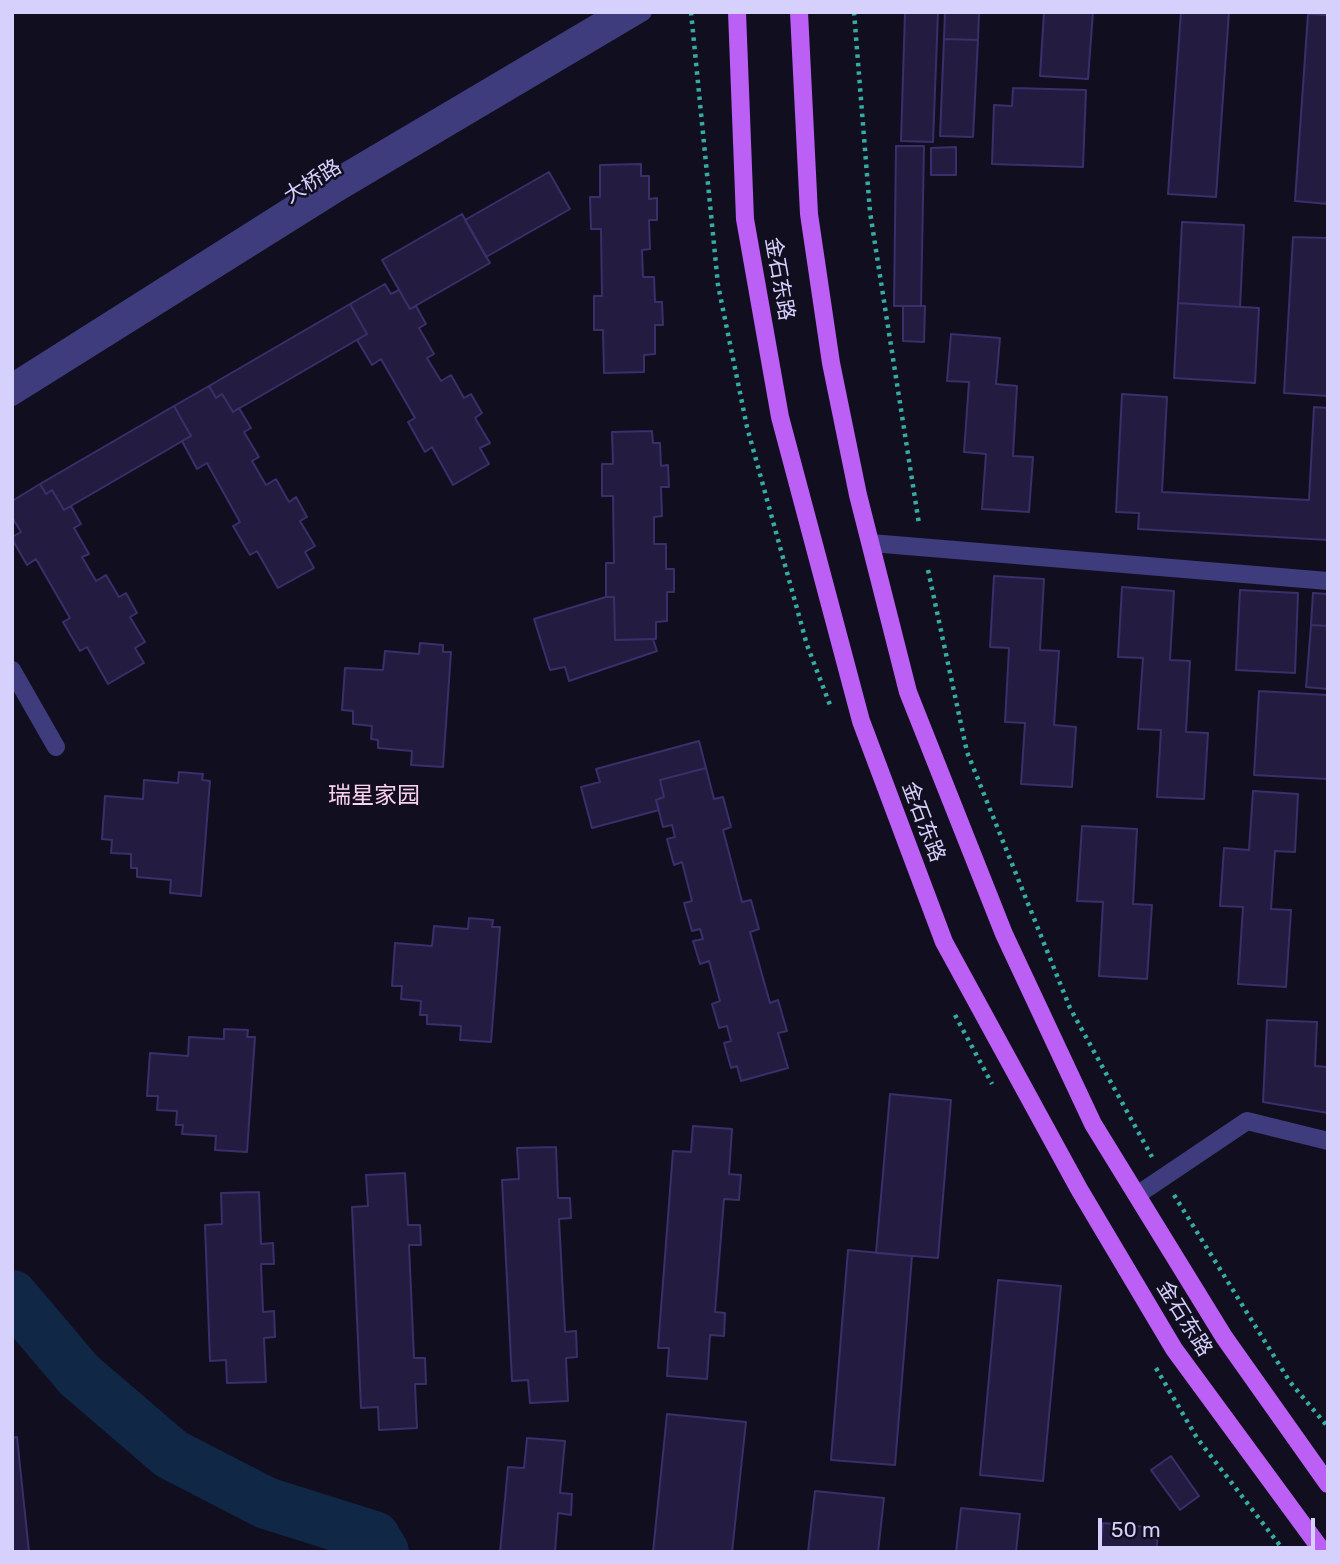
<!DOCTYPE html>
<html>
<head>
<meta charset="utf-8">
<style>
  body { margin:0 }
  #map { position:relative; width:1340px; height:1564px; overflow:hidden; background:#110e20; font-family:Rubik,sans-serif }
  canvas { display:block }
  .frame { position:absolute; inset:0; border:14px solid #d5d1fc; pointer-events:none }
  .scale { position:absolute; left:1098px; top:1518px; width:217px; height:32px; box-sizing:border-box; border:4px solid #d5d1fc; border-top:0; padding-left:9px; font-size:21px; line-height:24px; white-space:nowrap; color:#d5d1fc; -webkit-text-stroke:5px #110e20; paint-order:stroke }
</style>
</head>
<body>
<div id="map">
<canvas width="1340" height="1564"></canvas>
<div class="frame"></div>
<div class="scale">50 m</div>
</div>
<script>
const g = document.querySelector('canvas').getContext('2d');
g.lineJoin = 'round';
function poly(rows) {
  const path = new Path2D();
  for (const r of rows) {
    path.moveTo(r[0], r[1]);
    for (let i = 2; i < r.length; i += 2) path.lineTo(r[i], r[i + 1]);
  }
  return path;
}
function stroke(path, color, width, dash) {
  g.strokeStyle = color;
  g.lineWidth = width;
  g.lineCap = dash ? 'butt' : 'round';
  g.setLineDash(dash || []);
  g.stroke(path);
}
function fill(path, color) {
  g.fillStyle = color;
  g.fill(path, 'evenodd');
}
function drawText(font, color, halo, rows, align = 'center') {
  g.font = font + ' Rubik,"Noto Sans SC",sans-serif';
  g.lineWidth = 5;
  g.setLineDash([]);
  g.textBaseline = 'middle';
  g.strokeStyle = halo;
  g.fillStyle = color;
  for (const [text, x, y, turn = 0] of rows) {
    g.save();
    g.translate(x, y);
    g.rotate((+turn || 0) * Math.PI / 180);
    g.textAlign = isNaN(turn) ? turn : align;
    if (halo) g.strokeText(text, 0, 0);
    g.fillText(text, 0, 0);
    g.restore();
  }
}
const river = poly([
  [12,1296,79,1375,171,1454,266,1503,374,1537,383,1552]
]);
const building = poly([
  [905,12,938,12,933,142,901,141,905,12],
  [945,12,979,12,978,40,944,39,945,12],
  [1044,12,1093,12,1088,79,1040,76,1044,12],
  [1181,12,1229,12,1216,197,1168,194,1181,12],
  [1308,14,1328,15,1328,204,1295,201,1308,14],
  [944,39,978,40,973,137,940,136,944,39],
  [1013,88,1086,90,1083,167,992,164,994,105,1012,106,1013,88],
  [896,146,924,146,921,306,894,306,896,146],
  [956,147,956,175,931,175,931,148,956,147],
  [641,164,641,176,649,176,649,199,657,198,657,220,649,220,650,249,642,250,643,277,654,277,655,302,662,302,663,325,655,325,655,354,644,355,644,372,604,373,603,330,594,330,594,296,602,296,601,229,591,229,590,197,600,197,600,165,641,164],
  [549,172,570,209,486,257,465,220,549,172],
  [462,214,490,263,410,309,382,260,462,214],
  [1182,222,1244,225,1240,307,1178,303,1182,222],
  [1293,237,1328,238,1328,396,1284,393,1293,237],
  [385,284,391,294,399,290,410,309,416,306,426,324,419,328,434,354,427,358,441,381,451,375,464,398,471,394,482,413,475,418,490,443,480,448,489,464,453,485,432,447,425,452,408,422,415,418,381,359,372,365,357,340,367,334,350,304,385,284],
  [1178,303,1259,308,1255,383,1174,378,1178,303],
  [350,304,367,334,233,412,222,394,216,398,209,386,350,304],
  [903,306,925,306,924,342,903,341,903,306],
  [951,334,1000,338,996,384,1017,386,1013,456,1033,457,1029,512,982,509,986,454,964,452,969,382,947,381,951,334],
  [209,386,216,398,222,394,233,412,239,408,251,428,244,432,259,457,252,461,266,485,276,479,289,502,296,497,307,517,300,521,315,546,305,552,314,568,278,588,257,551,250,555,233,526,240,522,207,463,197,469,182,441,191,436,174,406,209,386],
  [1122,394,1167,397,1162,492,1309,500,1314,407,1328,408,1328,540,1138,529,1139,513,1116,512,1122,394],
  [174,406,191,436,64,510,52,490,46,494,40,484,174,406],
  [652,431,653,443,660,443,661,466,668,465,669,487,661,487,662,516,654,517,654,544,666,544,666,569,674,569,674,592,667,592,667,621,656,622,656,639,615,640,614,597,606,597,606,563,614,563,613,496,602,496,602,464,613,464,612,432,652,431],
  [40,484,46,494,52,490,64,510,71,506,81,524,74,528,89,554,82,557,96,581,106,575,119,597,126,593,137,613,130,617,145,642,135,648,144,663,108,684,87,647,80,651,63,622,70,618,36,559,27,565,12,539,12,537,21,532,12,517,12,501,40,484],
  [994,576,1044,579,1040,650,1059,651,1054,725,1076,727,1072,787,1021,784,1025,723,1005,722,1009,648,990,647,994,576],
  [1122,587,1174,591,1170,660,1190,661,1186,732,1208,733,1204,799,1157,797,1161,730,1138,729,1143,658,1118,657,1122,587],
  [1240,590,1298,593,1295,673,1236,670,1240,590],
  [1313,593,1328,594,1328,626,1311,625,1313,593],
  [606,597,614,597,615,640,653,639,657,651,569,681,565,667,550,670,534,619,606,597],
  [1311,625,1328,626,1328,689,1306,687,1311,625],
  [420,643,443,645,443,652,451,652,443,767,411,765,412,751,378,748,378,740,371,739,372,726,353,724,353,711,342,710,345,668,383,670,385,651,419,654,420,643],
  [1259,691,1328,695,1327,779,1254,775,1259,691],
  [699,741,706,768,660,780,664,797,656,800,659,810,592,828,581,787,600,782,596,769,699,741],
  [706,768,714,799,723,797,731,827,723,830,742,902,751,900,759,929,750,932,770,1003,778,1000,787,1031,778,1033,788,1068,741,1081,737,1066,731,1068,724,1043,731,1041,727,1026,719,1028,712,1004,720,1001,709,961,700,964,693,941,703,939,700,929,692,931,684,903,692,901,682,862,674,865,667,839,675,837,672,825,663,827,656,800,664,797,660,780,706,768],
  [179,772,203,774,202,780,210,781,201,896,170,893,171,880,137,877,137,868,131,868,131,854,111,853,112,840,102,839,105,796,143,799,144,780,178,783,179,772],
  [1253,791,1298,794,1295,852,1275,851,1271,909,1291,910,1286,987,1238,984,1243,907,1220,906,1224,848,1249,850,1253,791],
  [1082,826,1137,829,1133,904,1152,905,1147,979,1099,976,1103,902,1077,901,1082,826],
  [469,918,493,920,492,927,500,927,491,1042,460,1040,461,1026,427,1024,427,1015,420,1015,421,1001,401,999,402,986,392,986,395,943,432,946,434,926,468,929,469,918],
  [1267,1020,1317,1022,1315,1066,1328,1067,1328,1113,1263,1102,1267,1020],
  [224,1029,248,1030,247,1037,255,1037,247,1152,215,1150,216,1136,182,1134,183,1125,176,1125,177,1111,157,1110,158,1096,147,1096,150,1053,188,1056,189,1037,224,1039,224,1029],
  [890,1094,951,1100,938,1258,876,1253,890,1094],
  [693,1126,732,1129,729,1174,741,1175,739,1200,724,1199,715,1312,725,1313,724,1336,710,1335,707,1379,667,1376,669,1348,658,1348,673,1151,691,1152,693,1126],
  [556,1147,558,1198,570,1198,571,1218,559,1219,565,1332,576,1331,577,1357,566,1358,568,1401,530,1403,528,1380,512,1381,502,1180,519,1179,517,1148,556,1147],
  [405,1173,408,1225,420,1225,421,1245,409,1245,414,1358,425,1358,426,1384,415,1384,417,1428,379,1430,378,1407,361,1408,352,1207,368,1206,366,1175,405,1173],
  [259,1192,261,1244,273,1243,274,1264,261,1264,263,1312,274,1311,275,1337,264,1338,266,1382,227,1383,226,1360,210,1361,205,1225,222,1224,221,1193,259,1192],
  [848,1250,912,1256,895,1465,831,1460,848,1250],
  [998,1280,1061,1286,1043,1481,980,1475,998,1280],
  [667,1414,746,1422,732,1552,653,1552,667,1414],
  [17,1437,29,1552,12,1552,12,1438,17,1437],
  [527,1438,565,1441,560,1493,572,1494,571,1515,558,1513,555,1552,500,1552,508,1467,524,1468,527,1438],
  [1171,1456,1199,1496,1180,1510,1151,1470,1171,1456],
  [815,1491,884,1498,878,1552,808,1552,815,1491],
  [961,1508,1020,1514,1016,1552,956,1552,961,1508],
  [1103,1523,1159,1528,1156,1552,1100,1552,1103,1523]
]);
const path = poly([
  [691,12,718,285,747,427,807,645,830,705],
  [854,12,870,212,919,524],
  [928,570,967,752,1070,1008,1152,1157],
  [955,1015,992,1084],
  [1174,1195,1290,1382,1328,1427],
  [1156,1368,1197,1438,1285,1552]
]);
const minor = poly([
  [12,382,326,183,615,12],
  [12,397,336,194,643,12],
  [871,543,1328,581],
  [12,670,56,747],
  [1137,1195,1247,1121,1328,1141]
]);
const major = poly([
  [737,12,745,219,780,417,861,721,944,942,1079,1189,1174,1349,1323,1552],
  [799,12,809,214,831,363,858,495,908,692,1004,934,1093,1124,1224,1337,1328,1484]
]);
const streetNames = [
  ["大桥路",313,182,-32],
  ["金石东路",779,279,80],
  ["金石东路",923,822,69],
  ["金石东路",1184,1319,58]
];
const neighbourhoodNames = [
  ["瑞星家园",374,796]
];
stroke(river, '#112746', 52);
fill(building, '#231c40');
stroke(building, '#3a2f6a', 2);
stroke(path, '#36aba2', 4.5, [3.5, 5]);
stroke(minor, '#3e3c7c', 18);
stroke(major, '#bb5ff5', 18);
drawText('21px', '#d5d1fc', '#110e20', streetNames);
drawText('23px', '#fcd2ed', '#110e20', neighbourhoodNames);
</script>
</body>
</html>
